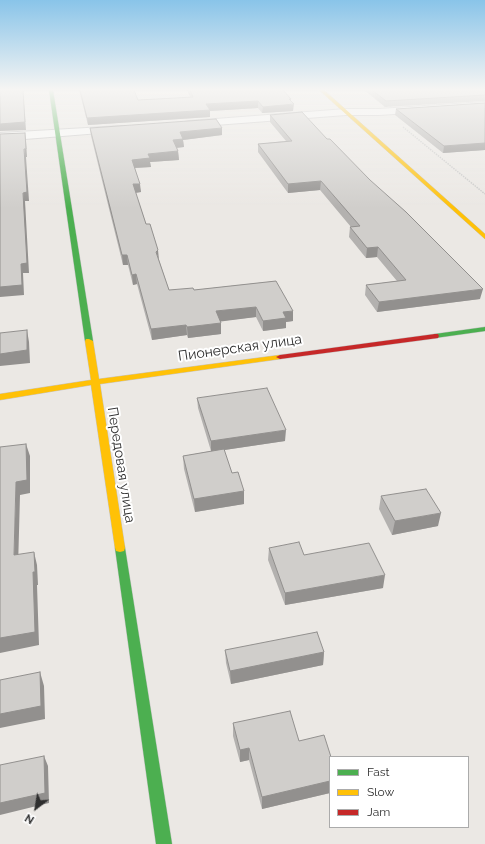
<!DOCTYPE html>
<html>
<head>
<meta charset="utf-8">
<style>
  body { margin:0 }
  #map { position:relative; width:485px; height:844px; overflow:hidden; background:#ebe8e4; font-family:Raleway,sans-serif }
  canvas { display:block }
  .legend { position:absolute; left:329px; top:756px; width:140px; height:72px; box-sizing:border-box; background:#fff; border:1px solid #ababab; margin:0; padding:5px 7px; list-style:none; font-size:12px; color:#2e2e2e }
  .legend li { display:flex; align-items:center; gap:8px; height:20px }
  .legend b { width:20px; border:1px solid #ababab }
  .north { position:absolute; left:16px; top:788px; width:40px; height:40px; -webkit-text-stroke:3px #fff; paint-order:stroke; rotate:211deg; font-size:11px; font-weight:700; line-height:16px; text-align:center; color:#2e2e2e }
  .north::after { content:''; display:block; margin:auto; width:14px; height:18px; background:#2e2e2e; clip-path:polygon(50% 0,100% 100%,50% 72%,0 100%) }
</style>
</head>
<body>
<div id="map">
<canvas width="485" height="844"></canvas>
<ul class="legend">
<li><b style="height:5px;background:#4caf50"></b>Fast</li>
<li><b style="height:5px;background:#ffc107"></b>Slow</li>
<li><b style="height:5px;background:#c62828"></b>Jam</li>
</ul>
<div class="north">N</div>
</div>
<script>
const g = document.querySelector('canvas').getContext('2d');
g.lineJoin = 'round';
function poly(rows) {
  const path = new Path2D();
  for (const r of rows) {
    path.moveTo(r[0], r[1]);
    for (let i = 2; i < r.length; i += 2) path.lineTo(r[i], r[i + 1]);
  }
  return path;
}
function stroke(path, color, width, dash) {
  g.strokeStyle = color;
  g.lineWidth = width;
  g.lineCap = dash ? 'butt' : 'round';
  g.setLineDash(dash || []);
  g.stroke(path);
}
function fill(path, color) {
  g.fillStyle = color;
  g.fill(path, 'evenodd');
}
function drawText(font, color, halo, rows, align = 'center') {
  g.font = font + ' Raleway,sans-serif';
  g.lineWidth = 4;
  g.setLineDash([]);
  g.textBaseline = 'middle';
  g.strokeStyle = halo;
  g.fillStyle = color;
  for (const [text, x, y, turn = 0] of rows) {
    g.save();
    g.translate(x, y);
    g.rotate((+turn || 0) * Math.PI / 180);
    g.textAlign = isNaN(turn) ? turn : align;
    if (halo) g.strokeText(text, 0, 0);
    g.fillText(text, 0, 0);
    g.restore();
  }
}
const path = poly([
  [403,127,485,194]
]);
const street = poly([
  [485,102,485,108,379,115,346,115,189,127,185,126,183,124,185,122,189,121,346,109,379,109,485,102],
  [121,126,125,127,127,129,125,131,0,141,0,133,121,126]
]);
const fast = poly([
  [49,90,53,90,93,341,89,343,85,341,49,90],
  [485,327,485,331,435,338,431,336,435,334,485,327],
  [120,544,124,545,125,548,172,844,156,844,115,548,116,545,120,544]
]);
const slow = poly([
  [319,90,324,90,485,234,485,239,319,90],
  [86,339,89,339,93,341,99,379,280,355,284,357,280,359,100,384,125,548,124,551,120,552,116,551,115,548,91,385,0,400,0,394,91,380,85,341,86,339]
]);
const jam = poly([
  [435,334,438,334,439,336,438,338,280,359,276,357,280,355,435,334]
]);
const wall = poly([
  [79,90,134,90,138,100,190,97,187,90,283,90,291,99,291,102,293,111,262,113,258,108,210,111,210,117,88,125],
  [364,90,485,90,485,101,385,107],
  [485,103,485,150,443,153,395,115,396,109],
  [270,115,480,299,377,312,365,295,366,285,397,281,377,257,366,258,349,237,350,227,351,227,320,190,288,193,258,152,258,144,286,141,270,122],
  [90,128,222,128,222,135,183,140,184,147,177,148,178,151,179,160,150,162,151,167,135,168,141,192,135,193,146,224,159,260,169,290,194,290,276,281,293,321,286,322,286,328,263,331,256,317,220,321,221,334,188,338,187,335,152,340,137,284,133,285,128,265,123,265,91,136],
  [197,398,285,441,224,450,232,473,244,491,244,504,195,512,184,469,183,456,211,451,198,408],
  [381,496,438,526,392,535,379,509],
  [269,548,304,555,383,588,285,605,268,560],
  [225,650,324,652,323,665,231,684,226,663],
  [233,723,299,741,330,757,330,793,262,809,249,760,240,762,233,736]
]);
const shadedWall = poly([
  [23,90,26,130,0,131,0,124],
  [289,99,291,99,291,105,294,104,293,111,262,113,263,107],
  [258,101,258,108,210,111,210,117,88,125,87,118,206,104],
  [222,128,222,135,183,140,184,147,173,148,173,140,180,132],
  [25,133,26,141,27,157,26,157,29,201,25,201,29,273,23,273,24,295,0,297,0,287,21,264],
  [485,143,485,150,443,153,444,146],
  [178,151,179,160,150,162,151,167,133,168,132,160,148,154],
  [321,181,320,190,288,193,288,184],
  [133,184,140,184,141,192,134,193],
  [378,247,377,257,366,258,367,248],
  [158,250,159,260,156,252],
  [122,255,127,255,128,265,123,265],
  [136,274,137,284,133,285,132,275],
  [483,289,480,299,377,312,379,302],
  [256,307,256,317,217,322,216,311],
  [293,311,293,321,286,322,286,328,263,331,263,321,283,312],
  [221,323,221,334,188,338,187,327],
  [186,325,187,335,152,340,151,329],
  [27,330,29,342,30,363,0,366,0,354],
  [286,430,285,441,211,452,211,441],
  [26,444,30,456,30,493,20,495,18,568,14,555,16,482],
  [244,491,244,504,195,512,194,499],
  [441,513,438,526,392,535,395,521],
  [34,552,37,565,38,585,37,585,39,645,0,653,0,638,33,572],
  [385,575,383,588,285,605,285,593],
  [324,652,323,665,231,684,230,671],
  [40,672,44,686,45,719,0,728,0,714],
  [249,748,249,760,240,762,240,750],
  [44,756,48,766,49,803,0,815,0,803],
  [330,781,330,793,262,809,262,797]
]);
const building = poly([
  [0,90,23,90,25,122,0,124,0,90],
  [80,90,134,90,138,100,193,97,190,90,283,90,291,99,289,99,294,104,263,107,258,101,206,104,210,110,87,118,80,90],
  [372,90,485,90,485,95,386,101,372,90],
  [485,103,485,143,444,146,396,109,485,103],
  [302,112,327,139,330,139,370,180,406,212,483,289,379,302,366,285,406,280,378,247,367,248,350,227,360,226,321,181,288,184,258,144,292,141,270,115,302,112],
  [216,119,222,128,180,132,183,139,173,140,178,151,148,154,150,158,132,160,140,184,133,184,146,224,150,224,158,250,156,252,169,290,193,288,194,290,276,281,293,311,283,312,286,318,263,321,256,307,216,311,221,323,187,327,186,325,151,329,136,274,132,275,127,255,122,255,90,128,216,119],
  [25,133,26,149,24,149,27,192,23,193,27,263,21,264,22,285,0,287,0,134,25,133],
  [27,330,27,350,0,354,0,333,27,330],
  [267,388,286,430,211,441,197,398,267,388],
  [26,444,27,480,16,482,14,555,34,552,35,572,33,572,35,632,0,638,0,447,26,444],
  [224,449,232,473,238,472,244,491,194,499,183,456,224,449],
  [426,489,441,513,395,521,381,496,426,489],
  [299,542,304,555,369,543,385,575,285,593,269,548,299,542],
  [317,632,324,652,230,671,225,650,317,632],
  [40,672,41,706,0,714,0,680,40,672],
  [290,711,299,741,324,735,331,757,330,757,330,781,262,797,249,748,240,750,233,723,290,711],
  [44,756,45,793,0,803,0,765,44,756]
]);
const streetNames = [
  ["Пионерская улица",240,348,-8],
  ["Передовая улица",121,465,81]
];
stroke(street, '#c5c4c4', 2);
stroke(fast, '#c5c4c4', 1);
stroke(slow, '#c5c4c4', 1);
stroke(jam, '#c5c4c4', 1);
stroke(path, '#c9c9c8', 1.5, [1.5, 1]);
fill(street, '#fcfcfb');
fill(fast, '#4caf50');
fill(slow, '#ffc107');
fill(jam, '#c62828');
fill(wall, '#b3b1af');
fill(shadedWall, '#92908e');
fill(building, '#d0cecb');
stroke(building, '#92908e', 1);
const sky = g.createLinearGradient(0, 0, 0, 208);
sky.addColorStop(0, '#89c4e9');
sky.addColorStop(0.43, '#f6f5f3');
sky.addColorStop(1, '#f6f5f300');
g.fillStyle = sky;
g.fillRect(0, 0, 485, 208);
drawText('14px', '#2e2e2e', '#fff', streetNames);
</script>
</body>
</html>
